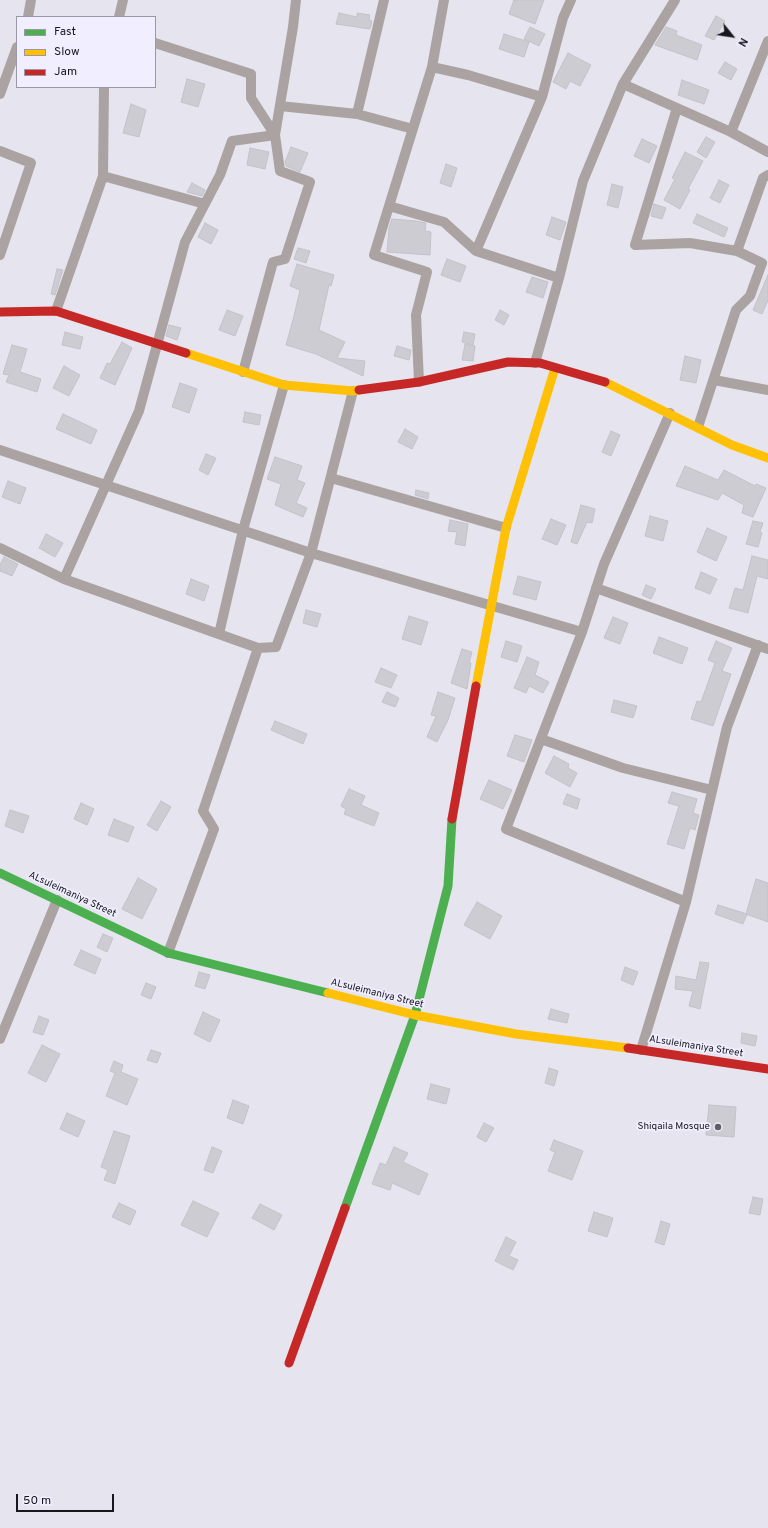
<!DOCTYPE html>
<html>
<head>
<meta charset="utf-8">
<style>
  body { margin:0 }
  #map { position:relative; width:768px; height:1528px; overflow:hidden; background:#e6e4ee; font-family:Overpass,sans-serif }
  canvas { display:block }
  .legend { position:absolute; left:16px; top:16px; width:140px; height:72px; box-sizing:border-box; background:#f1eeff; border:1px solid #9a98a5; margin:0; padding:5px 7px; list-style:none; font-size:12px; color:#18171d }
  .legend li { display:flex; align-items:center; gap:8px; height:20px }
  .legend b { width:20px; border:1px solid #9a98a5 }
  .north { position:absolute; left:712px; top:16px; width:40px; height:40px; -webkit-text-stroke:3px #f1eeff; paint-order:stroke; rotate:120deg; font-size:11px; font-weight:700; line-height:16px; text-align:center; color:#18171d }
  .north::after { content:''; display:block; margin:auto; width:14px; height:18px; background:#18171d; clip-path:polygon(50% 0,100% 100%,50% 72%,0 100%) }
  .scale { position:absolute; left:16px; top:1494px; width:98px; height:18px; box-sizing:border-box; border:2px solid #18171d; border-top:0; padding-left:5px; font-size:12px; line-height:14px; white-space:nowrap; color:#18171d; -webkit-text-stroke:3px #f1eeff; paint-order:stroke }
</style>
</head>
<body>
<div id="map">
<canvas width="768" height="1528"></canvas>
<ul class="legend">
<li><b style="height:5px;background:#4caf50"></b>Fast</li>
<li><b style="height:5px;background:#ffc107"></b>Slow</li>
<li><b style="height:5px;background:#c62828"></b>Jam</li>
</ul>
<div class="north">N</div>
<div class="scale">50 m</div>
</div>
<script>
const g = document.querySelector('canvas').getContext('2d');
g.lineJoin = 'round';
function fill(path, color) {
  g.fillStyle = color;
  g.fill(path, 'evenodd');
}
function poly(rows) {
  const path = new Path2D();
  for (const r of rows) {
    path.moveTo(r[0], r[1]);
    for (let i = 2; i < r.length; i += 2) path.lineTo(r[i], r[i + 1]);
  }
  return path;
}
function stroke(path, color, width, dash) {
  g.strokeStyle = color;
  g.lineWidth = width;
  g.lineCap = dash ? 'butt' : 'round';
  g.setLineDash(dash || []);
  g.stroke(path);
}
function drawText(font, color, halo, rows, align = 'center') {
  g.font = font + ' Overpass,sans-serif';
  g.lineWidth = 3.5;
  g.setLineDash([]);
  g.textBaseline = 'middle';
  g.strokeStyle = halo;
  g.fillStyle = color;
  for (const [text, x, y, turn = 0] of rows) {
    g.save();
    g.translate(x, y);
    g.rotate((+turn || 0) * Math.PI / 180);
    g.textAlign = isNaN(turn) ? turn : align;
    if (halo) g.strokeText(text, 0, 0);
    g.fillText(text, 0, 0);
    g.restore();
  }
}
const building = poly([
  [514,0,544,0,535,24,509,14,514,0],
  [339,13,357,17,357,13,370,15,369,20,372,21,370,29,336,24,339,13],
  [716,16,725,21,714,40,705,36,716,16],
  [530,27,545,34,539,46,524,39,530,27],
  [666,27,677,31,676,35,702,45,697,60,655,45,666,27],
  [504,34,529,42,524,57,499,49,504,34],
  [568,53,591,65,580,86,570,81,566,89,553,82,568,53],
  [725,62,737,69,731,80,718,73,725,62],
  [187,79,205,84,198,107,181,102,187,79],
  [682,80,709,90,704,104,678,95,682,80],
  [131,104,146,110,139,137,123,133,131,104],
  [706,137,715,142,706,158,697,152,706,137],
  [642,139,657,146,649,163,634,156,642,139],
  [291,147,308,153,300,172,286,166,285,162,291,147],
  [250,148,269,152,265,169,247,165,250,148],
  [685,152,703,161,688,189,690,190,680,209,664,200,675,179,672,178,685,152],
  [446,164,457,168,451,187,440,183,446,164],
  [719,180,729,185,720,203,710,198,719,180],
  [192,183,205,190,202,196,187,192,192,183],
  [612,184,623,187,618,208,607,205,612,184],
  [654,204,666,208,662,219,651,216,654,204],
  [697,214,728,228,724,237,693,223,697,214],
  [552,217,566,222,560,240,546,235,552,217],
  [392,219,416,221,426,223,425,231,431,232,430,255,387,252,389,228,392,219],
  [205,223,218,230,211,244,198,237,205,223],
  [298,248,310,251,306,263,294,259,298,248],
  [447,259,466,266,460,282,441,275,447,259],
  [297,264,334,275,331,286,329,285,319,330,345,342,337,358,365,361,363,376,316,354,286,345,294,316,300,290,290,286,297,264],
  [57,269,63,270,55,295,51,294,57,269],
  [768,275,768,300,762,314,753,310,768,275],
  [532,277,548,282,543,298,526,292,532,277],
  [227,310,243,316,235,336,219,330,227,310],
  [500,310,509,315,504,325,495,320,500,310],
  [169,325,181,328,177,340,166,336,169,325],
  [65,332,83,337,80,349,62,345,65,332],
  [464,332,475,334,473,345,462,342,464,332],
  [122,342,132,348,115,385,100,378,107,363,110,364,122,342],
  [465,344,475,346,473,361,462,360,465,344],
  [12,345,27,349,20,372,41,379,37,392,6,382,9,375,3,374,12,345],
  [397,346,411,350,409,360,394,356,397,346],
  [685,356,701,360,696,383,680,380,685,356],
  [64,366,80,375,69,396,53,388,64,366],
  [180,383,197,389,189,413,172,407,180,383],
  [245,412,261,415,259,425,243,422,245,412],
  [63,414,97,430,91,444,56,429,63,414],
  [405,429,418,437,412,449,398,442,405,429],
  [611,431,620,435,611,456,602,452,611,431],
  [206,454,216,458,208,475,199,470,206,454],
  [275,457,302,466,297,480,305,483,296,503,307,508,303,517,275,505,281,484,267,479,275,457],
  [685,466,718,480,724,470,755,486,756,484,766,488,753,517,742,513,744,505,722,493,718,500,676,486,685,466],
  [8,481,26,488,20,504,2,497,8,481],
  [416,490,429,493,428,499,415,495,416,490],
  [581,505,595,509,592,523,587,522,577,544,571,542,581,505],
  [650,516,668,521,663,541,645,536,650,516],
  [551,519,566,525,557,545,542,539,551,519],
  [450,520,468,524,465,546,455,544,457,532,448,531,450,520],
  [753,521,763,523,760,532,762,533,758,547,746,544,753,521],
  [707,528,727,537,716,561,697,552,707,528],
  [46,534,63,543,55,557,39,548,46,534],
  [752,556,768,560,768,579,757,576,748,613,729,608,735,588,743,590,752,556],
  [4,557,18,564,12,576,0,571,0,565,4,557],
  [701,572,717,579,710,594,695,588,701,572],
  [518,576,541,582,536,600,513,594,518,576],
  [191,579,209,586,204,601,186,594,191,579],
  [646,585,656,589,651,599,642,595,646,585],
  [306,610,321,614,317,627,303,623,306,610],
  [409,616,428,622,421,645,402,639,409,616],
  [613,617,628,623,620,644,604,638,613,617],
  [659,637,688,648,682,664,653,653,659,637],
  [506,641,522,646,517,662,501,657,506,641],
  [716,641,732,648,722,671,731,674,713,726,691,719,697,701,701,702,715,663,708,660,716,641],
  [462,649,472,652,469,663,471,663,467,689,451,683,462,649],
  [527,657,539,662,535,675,549,682,543,693,529,686,526,693,514,688,527,657],
  [381,668,397,675,391,688,375,682,381,668],
  [387,692,399,698,395,707,382,702,387,692],
  [438,692,455,698,448,720,437,742,427,737,436,716,431,715,438,692],
  [614,700,637,706,633,718,611,712,614,700],
  [275,721,307,734,303,744,271,730,275,721],
  [515,735,532,740,524,762,507,756,515,735],
  [554,756,569,764,568,768,577,773,570,787,545,773,554,756],
  [489,780,512,790,503,809,480,799,489,780],
  [349,789,365,796,361,805,379,813,374,826,344,814,346,809,341,806,349,789],
  [672,792,697,799,693,813,699,815,695,830,690,828,684,849,667,844,679,806,668,803,672,792],
  [567,794,580,799,577,809,563,804,567,794],
  [161,801,171,807,157,831,147,825,161,801],
  [81,803,94,809,87,825,74,819,81,803],
  [10,810,29,816,23,833,5,826,10,810],
  [114,819,134,827,128,842,108,835,114,819],
  [138,878,157,889,142,919,122,909,138,878],
  [756,879,768,883,768,922,746,914,756,879],
  [477,902,502,916,490,939,464,925,477,902],
  [718,905,747,914,743,924,715,914,718,905],
  [103,934,113,938,107,952,97,947,103,934],
  [81,950,101,959,95,974,74,965,81,950],
  [700,962,709,963,700,1009,689,1006,693,991,675,989,676,976,696,980,700,962],
  [625,967,638,972,633,985,621,980,625,967],
  [199,972,210,975,205,989,195,986,199,972],
  [146,983,156,987,151,999,141,995,146,983],
  [551,1009,569,1014,567,1023,548,1019,551,1009],
  [203,1012,220,1020,210,1042,194,1034,203,1012],
  [39,1016,49,1020,43,1035,33,1032,39,1016],
  [742,1033,757,1036,755,1046,741,1043,742,1033],
  [42,1045,60,1054,46,1082,28,1073,42,1045],
  [151,1050,161,1053,157,1063,147,1060,151,1050],
  [114,1061,123,1065,121,1072,138,1079,127,1105,106,1096,115,1073,110,1071,114,1061],
  [549,1068,558,1071,554,1086,545,1083,549,1068],
  [431,1084,450,1089,446,1104,427,1099,431,1084],
  [233,1100,249,1106,243,1124,227,1118,233,1100],
  [709,1105,736,1107,734,1137,706,1135,709,1105],
  [67,1113,85,1121,78,1137,60,1129,67,1113],
  [484,1123,494,1128,486,1142,477,1137,484,1123],
  [114,1131,130,1136,115,1184,104,1180,108,1170,101,1167,114,1131],
  [554,1140,583,1151,572,1180,548,1171,555,1152,550,1150,554,1140],
  [212,1147,222,1151,213,1173,204,1170,212,1147],
  [394,1147,408,1153,403,1162,428,1174,419,1195,392,1183,390,1190,372,1184,380,1163,386,1165,394,1147],
  [753,1197,763,1199,760,1215,749,1213,753,1197],
  [193,1201,219,1213,207,1237,181,1225,193,1201],
  [119,1203,136,1211,130,1225,112,1217,119,1203],
  [260,1204,282,1215,274,1230,252,1218,260,1204],
  [594,1212,613,1218,607,1237,588,1231,594,1212],
  [661,1221,670,1224,664,1245,655,1242,661,1221],
  [506,1237,516,1242,509,1256,518,1260,513,1270,495,1261,506,1237]
]);
const street = poly([
  [384,0,357,114,413,129],
  [444,0,432,67,389,206,444,222,476,251,559,278,535,363],
  [28,17,31,0],
  [119,17,123,0],
  [155,43,251,74,251,98,275,135,280,171,310,182,285,259,273,262,243,372],
  [432,67,468,75,542,97],
  [623,84,731,132,768,152],
  [0,94,17,47],
  [280,106,357,114],
  [677,108,635,245,690,243,737,251,763,178,768,175],
  [731,132,768,41],
  [0,151,31,163,0,255],
  [103,176,205,204],
  [389,206,374,255,427,272,416,315,419,382],
  [476,251,542,97,563,18,571,0],
  [559,278,583,181,623,84,675,0],
  [56,311,103,176,104,87],
  [714,380,768,390],
  [698,427,736,310,750,296,762,263,737,251],
  [0,450,311,553,582,632,604,564,670,413],
  [331,478,506,528],
  [0,548,64,579,258,648],
  [64,579,139,411,185,242,220,175,232,141,275,135,293,27,296,0],
  [596,588,768,649],
  [582,632,506,829,686,902,641,1050],
  [219,634,243,530,284,385],
  [541,739,623,768,712,790],
  [686,902,727,727,758,645],
  [168,953,214,829,203,811,258,648,276,647,311,553,353,391],
  [0,1039,57,900]
]);
const fast = poly([
  [0,873,168,953,328,993],
  [345,1208,415,1015,448,886,452,819]
]);
const slow = poly([
  [186,353,284,385,353,391,359,390],
  [605,382,732,445,768,458],
  [476,686,506,528,555,368],
  [328,993,415,1015,516,1034,628,1048]
]);
const jam = poly([
  [0,312,56,311,186,353],
  [359,390,419,382,508,362,540,363,605,382],
  [452,819,476,686],
  [628,1048,768,1069],
  [289,1363,345,1208]
]);
const markers = [
  [718,1127,4,"#605f66"]
];
const streetNames = [
  ["ALsuleimaniya Street",72,895,25],
  ["ALsuleimaniya Street",377,994,14],
  ["ALsuleimaniya Street",696,1047,9]
];
const poiNames = [
  ["Shiqaila Mosque",710,1127]
];
fill(building, '#cdccd3');
stroke(building, '#c3c1c9', 1);
stroke(street, '#aba3a1', 10);
stroke(fast, '#4caf50', 9);
stroke(slow, '#ffc107', 9);
stroke(jam, '#c62828', 9);
for (const [x, y, r, color] of markers) {
  const dot = new Path2D();
  dot.arc(x, y, r, 0, 2 * Math.PI);
  g.fillStyle = color;
  g.fill(dot);
  stroke(dot, '#f1eeff', 1.5);
}
drawText('10px', '#18171d', '#f1eeff', streetNames);
drawText('10px', '#18171d', '#f1eeff', poiNames, 'right');
</script>
</body>
</html>
